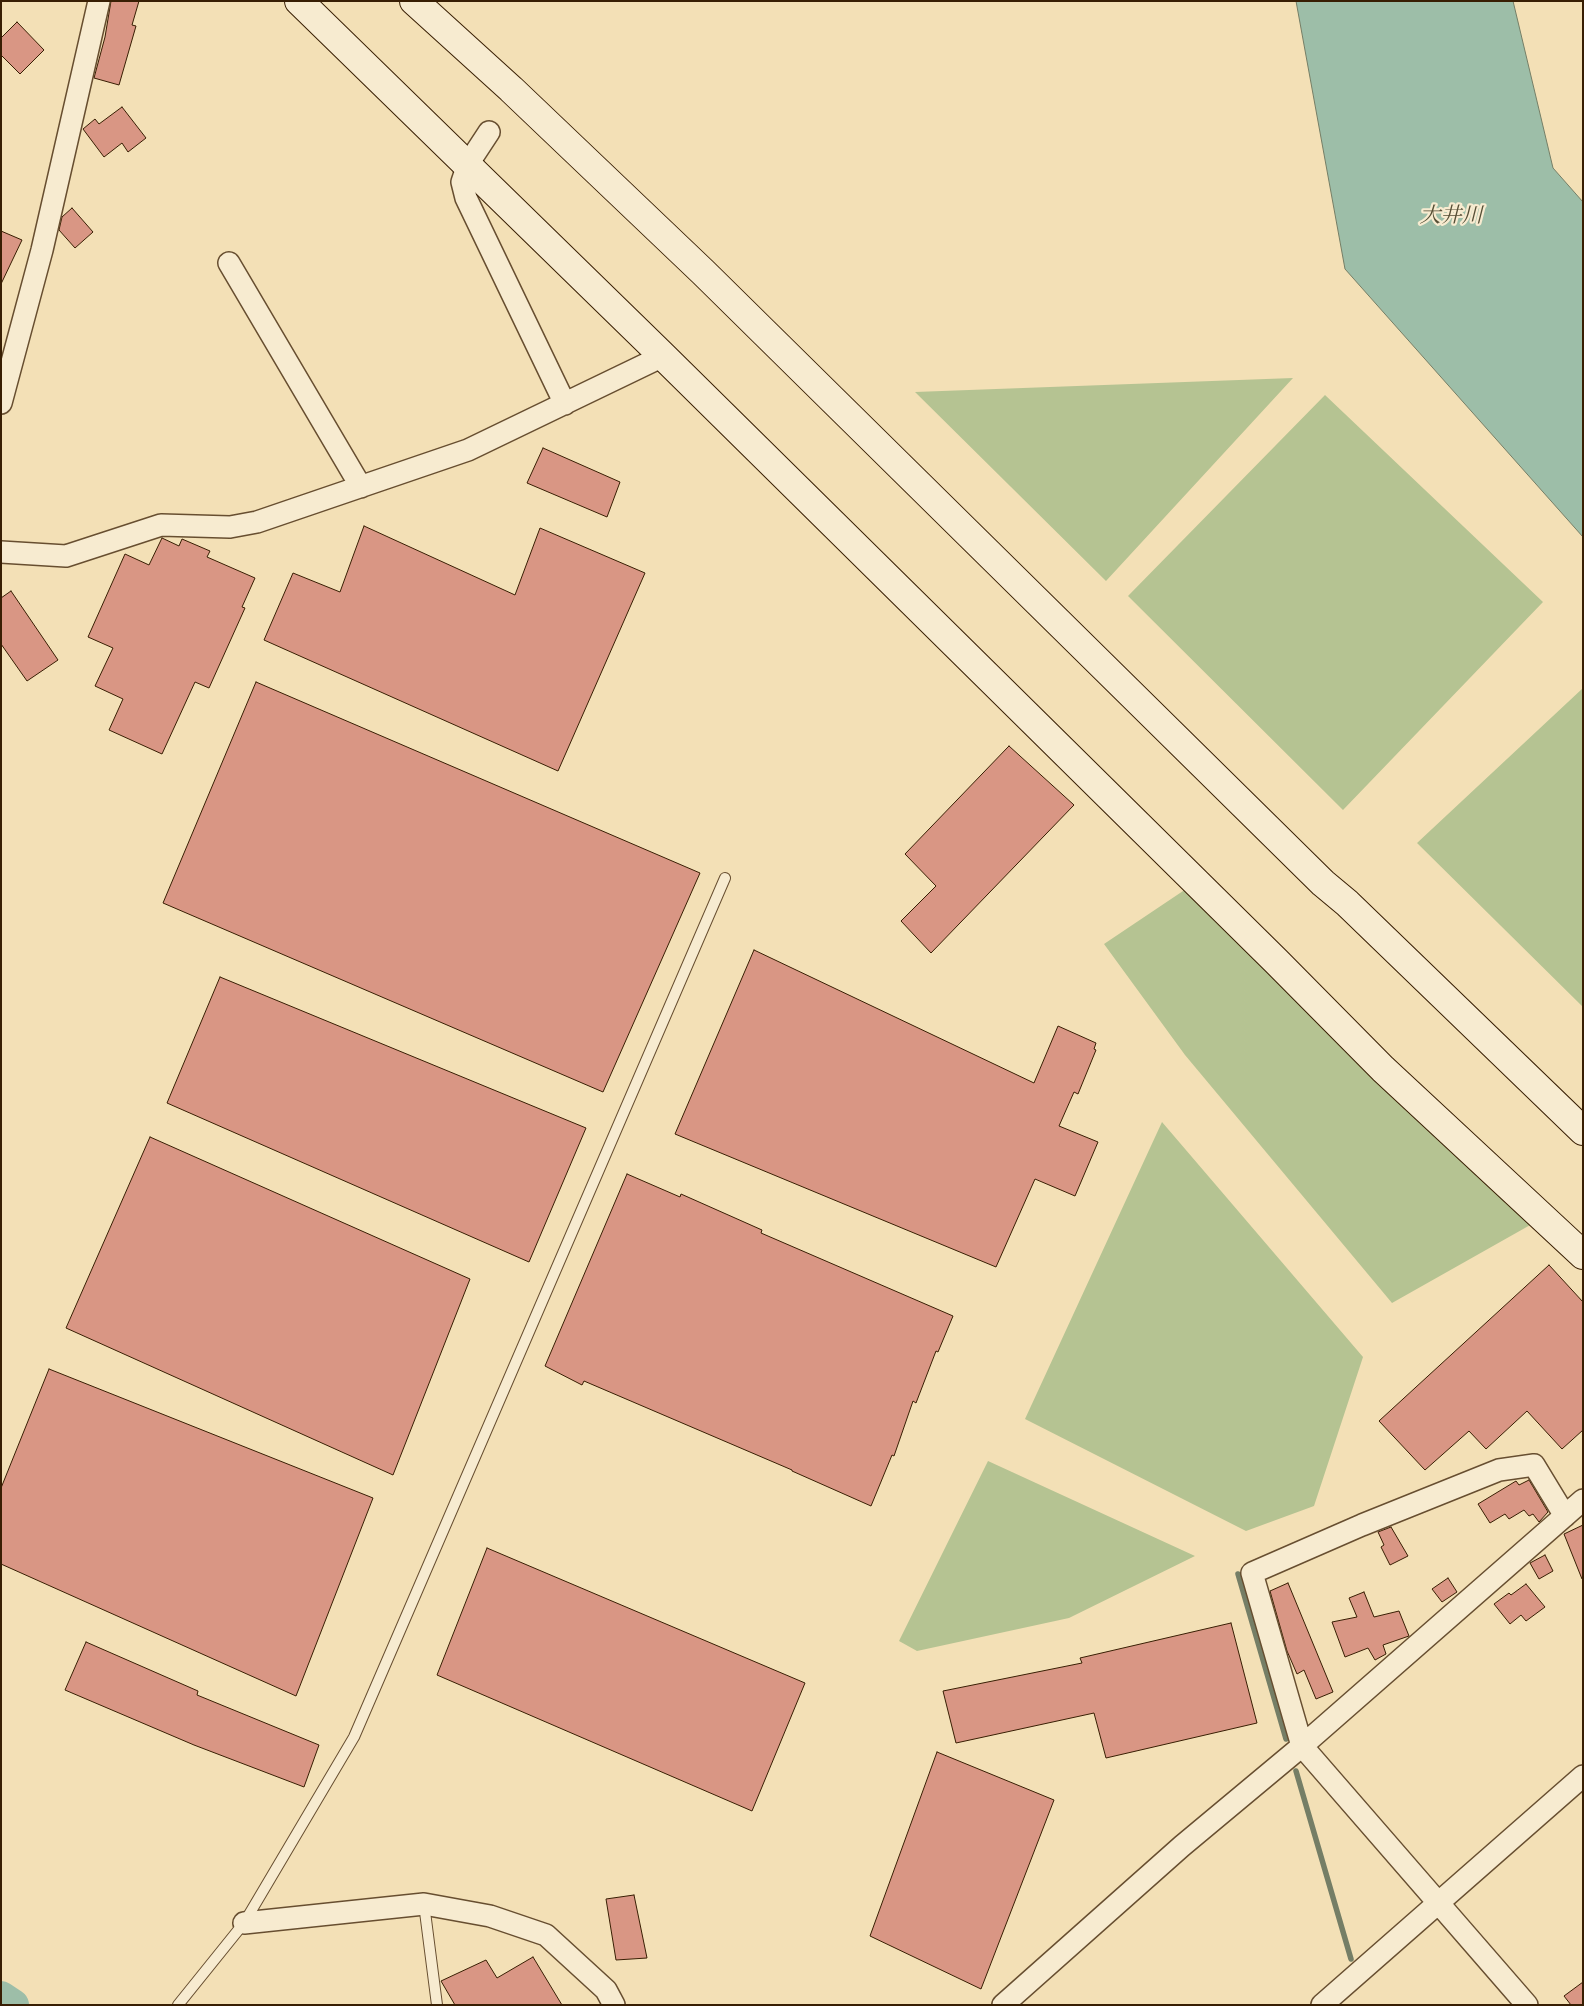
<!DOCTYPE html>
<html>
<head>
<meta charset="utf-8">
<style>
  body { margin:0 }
  #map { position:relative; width:1584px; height:2006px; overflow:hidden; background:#f3e0b6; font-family:"IM FELL English",serif }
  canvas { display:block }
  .frame { position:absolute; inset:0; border:2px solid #381e03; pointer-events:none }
</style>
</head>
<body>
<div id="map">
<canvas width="1584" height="2006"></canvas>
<div class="frame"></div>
</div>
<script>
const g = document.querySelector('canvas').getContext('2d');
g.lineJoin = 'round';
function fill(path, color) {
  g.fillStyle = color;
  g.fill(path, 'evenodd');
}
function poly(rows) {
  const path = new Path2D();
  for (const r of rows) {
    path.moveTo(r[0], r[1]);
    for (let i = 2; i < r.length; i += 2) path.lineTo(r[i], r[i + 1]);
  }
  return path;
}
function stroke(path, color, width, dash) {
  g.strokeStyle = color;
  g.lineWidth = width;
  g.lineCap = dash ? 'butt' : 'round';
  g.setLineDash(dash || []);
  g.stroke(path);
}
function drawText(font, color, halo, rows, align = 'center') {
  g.font = font + ' "IM FELL English","Noto Serif JP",serif';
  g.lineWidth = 4.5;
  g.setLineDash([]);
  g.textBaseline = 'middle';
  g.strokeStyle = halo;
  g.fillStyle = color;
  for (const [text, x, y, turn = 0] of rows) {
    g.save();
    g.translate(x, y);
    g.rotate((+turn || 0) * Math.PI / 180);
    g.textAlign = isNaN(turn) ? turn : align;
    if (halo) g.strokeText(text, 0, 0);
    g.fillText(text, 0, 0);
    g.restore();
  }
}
const green = poly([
  [1293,378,1106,581,915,392],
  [1325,395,1543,602,1343,810,1128,596],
  [1583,688,1583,1007,1417,843],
  [1186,889,1532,1224,1392,1303,1185,1055,1104,944],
  [1162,1122,1363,1357,1314,1506,1246,1531,1025,1419],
  [988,1461,1195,1556,1069,1618,917,1651,899,1641]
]);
const water = poly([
  [1296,1,1513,1,1553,168,1583,202,1583,537,1345,269,1296,1]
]);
const stream = poly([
  [1238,1574,1286,1739],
  [1296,1771,1351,1959]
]);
const river = poly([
  [1,1997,13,2005]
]);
const building = poly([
  [111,1,139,1,132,25,136,26,119,85,94,78,105,37,111,1],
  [17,22,44,50,20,74,1,55,1,38,17,22],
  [122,107,146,138,128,152,122,143,104,157,83,129,95,119,99,124,122,107],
  [72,208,93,232,75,248,59,230,62,217,72,208],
  [1,231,22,240,1,284,1,231],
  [543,448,620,482,607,517,527,483,543,448],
  [364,526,515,595,540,528,645,573,558,771,264,640,293,573,340,592,364,526],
  [162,538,179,546,182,539,210,551,207,557,255,578,242,607,245,608,209,688,195,682,162,754,109,730,123,699,95,686,113,648,88,637,125,554,149,565,162,538],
  [11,591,58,660,27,681,1,644,1,598,11,591],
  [256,682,700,873,603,1092,163,903,256,682],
  [1009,746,1074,805,931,953,901,921,936,886,905,854,1009,746],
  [754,950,1034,1083,1058,1026,1096,1043,1094,1049,1096,1050,1078,1094,1074,1092,1059,1126,1098,1142,1075,1196,1035,1179,996,1267,675,1134,754,950],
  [220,977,586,1128,529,1262,167,1103,220,977],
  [150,1137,470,1279,393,1475,66,1328,150,1137],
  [627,1174,680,1197,681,1194,762,1230,761,1233,953,1316,938,1352,936,1351,916,1403,913,1401,894,1456,892,1455,871,1506,792,1471,792,1470,584,1381,582,1385,545,1366,627,1174],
  [1549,1265,1583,1302,1583,1430,1562,1449,1527,1411,1486,1449,1469,1431,1425,1470,1379,1421,1549,1265],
  [49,1369,373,1498,296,1696,1,1564,1,1488,49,1369],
  [1529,1480,1548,1512,1539,1522,1533,1514,1529,1516,1524,1510,1509,1519,1505,1514,1490,1523,1478,1504,1516,1481,1519,1485,1529,1480],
  [1583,1525,1583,1579,1582,1579,1564,1534,1583,1525],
  [1391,1527,1408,1556,1390,1565,1381,1547,1384,1545,1378,1532,1391,1527],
  [487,1548,805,1683,752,1811,437,1675,487,1548],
  [1545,1555,1553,1571,1539,1579,1530,1563,1545,1555],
  [1448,1578,1457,1592,1442,1602,1432,1589,1448,1578],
  [1288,1583,1333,1692,1316,1699,1304,1670,1297,1674,1287,1651,1270,1591,1288,1583],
  [1526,1584,1545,1607,1526,1621,1521,1615,1510,1624,1494,1604,1509,1593,1511,1595,1526,1584],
  [1364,1592,1374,1617,1399,1611,1409,1636,1383,1645,1386,1654,1375,1660,1368,1648,1345,1657,1332,1622,1357,1617,1349,1598,1364,1592],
  [1231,1623,1257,1723,1106,1758,1094,1713,956,1743,943,1691,1082,1663,1080,1658,1231,1623],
  [86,1642,198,1691,197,1695,319,1745,304,1787,194,1745,65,1690,86,1642],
  [937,1752,1054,1800,981,1989,870,1936,937,1752],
  [634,1895,647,1958,616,1960,606,1899,634,1895],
  [533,1957,562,2005,455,2005,441,1981,486,1960,497,1978,533,1957],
  [1583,1982,1583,2005,1571,2005,1564,1996,1583,1982]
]);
const lane = poly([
  [424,1904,437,2005],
  [178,2005,244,1923,354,1737,725,878]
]);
const street = poly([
  [489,132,468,164,462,182,466,198,565,404],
  [229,263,361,487],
  [1,403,42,250,99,1],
  [1,552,66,556,161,525,230,527,257,522,468,450,663,356],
  [244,1923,424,1904,490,1916,546,1935,606,1990,614,2005],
  [1003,2005,1182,1846,1302,1746,1583,1500],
  [1322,2005,1583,1776],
  [1527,2005,1302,1746,1252,1573,1362,1525,1499,1470,1534,1465,1565,1516]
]);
const secondary = poly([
  [299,1,663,356,1276,961,1383,1069,1583,1255],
  [414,1,511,89,703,272,1323,883,1347,903,1583,1131]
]);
const waterNames = [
  ["大井川",1451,218]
];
fill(green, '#b5c392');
fill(water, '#9dbea8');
stroke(water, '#757e66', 1);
stroke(stream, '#757e66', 5.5);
stroke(river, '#9dbea8', 32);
fill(building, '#d99684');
stroke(building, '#381e03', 1);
stroke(lane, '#674e30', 12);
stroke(street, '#674e30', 24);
stroke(secondary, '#381e03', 30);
stroke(lane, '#f7ebd0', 10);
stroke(street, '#f7ebd0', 21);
stroke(secondary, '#f7ebd0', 28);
drawText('italic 21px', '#564e35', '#f7ebd0', waterNames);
</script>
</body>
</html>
